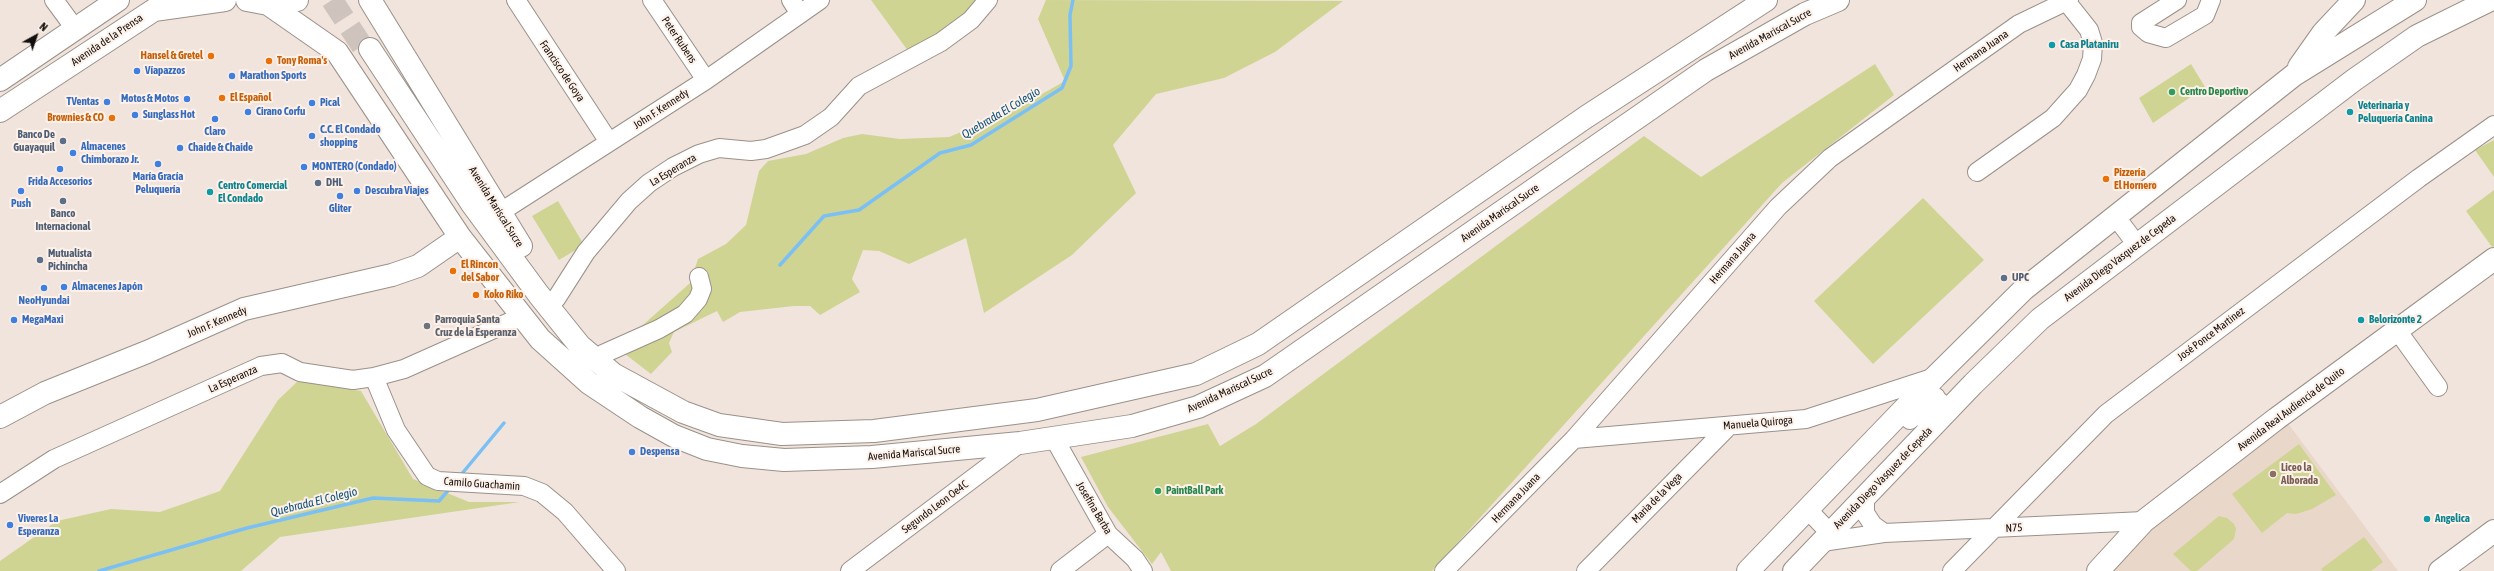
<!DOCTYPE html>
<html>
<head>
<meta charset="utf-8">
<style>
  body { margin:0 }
  #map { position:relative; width:2494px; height:571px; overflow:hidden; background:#f0e4dc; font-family:"Asap Condensed",sans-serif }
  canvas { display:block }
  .north { position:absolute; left:16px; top:16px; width:40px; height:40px; -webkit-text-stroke:3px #fdf1e9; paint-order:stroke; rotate:40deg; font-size:11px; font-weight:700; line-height:16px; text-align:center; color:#120e0b }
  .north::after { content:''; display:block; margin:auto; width:14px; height:18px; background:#120e0b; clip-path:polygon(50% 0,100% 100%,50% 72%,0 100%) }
</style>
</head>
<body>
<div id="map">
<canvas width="2494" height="571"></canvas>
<div class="north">N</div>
</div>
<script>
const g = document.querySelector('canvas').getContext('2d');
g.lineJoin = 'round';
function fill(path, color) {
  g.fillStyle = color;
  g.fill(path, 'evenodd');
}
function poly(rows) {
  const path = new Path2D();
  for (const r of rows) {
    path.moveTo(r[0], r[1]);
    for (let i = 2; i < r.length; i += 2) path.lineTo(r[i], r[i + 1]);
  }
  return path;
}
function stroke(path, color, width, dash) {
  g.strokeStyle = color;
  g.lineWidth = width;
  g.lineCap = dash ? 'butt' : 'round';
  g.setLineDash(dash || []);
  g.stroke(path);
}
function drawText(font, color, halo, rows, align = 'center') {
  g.font = font + ' "Asap Condensed",sans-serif';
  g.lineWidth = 4;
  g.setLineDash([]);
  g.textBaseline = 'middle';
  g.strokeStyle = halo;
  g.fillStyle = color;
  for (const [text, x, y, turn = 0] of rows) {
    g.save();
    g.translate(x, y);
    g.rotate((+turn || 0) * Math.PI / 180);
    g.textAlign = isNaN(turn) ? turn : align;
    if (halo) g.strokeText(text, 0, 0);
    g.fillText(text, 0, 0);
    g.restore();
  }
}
const built = poly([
  [2287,422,2398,571,2110,571,2159,521]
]);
const green = poly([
  [871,0,986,0,911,55],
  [1046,0,1343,1,1275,52,1224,78,1156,94,1113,145,1136,193,1072,255,984,313,966,238,909,264,879,251,863,250,852,279,860,292,820,315,810,306,794,306,740,312,723,322,717,311,674,332,669,343,672,352,651,374,625,354,616,342,644,324,690,283,698,259,726,244,746,225,759,171,768,161,806,154,843,138,862,134,900,139,949,137,1014,110,1065,81,1038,19],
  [1875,64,1894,95,1782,183,1432,571,1171,571,1161,552,1152,564,1108,507,1081,457,1208,424,1220,446,1256,424,1644,136,1701,177],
  [2191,64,2205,87,2153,123,2139,98],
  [2494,140,2494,177,2475,150],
  [2494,190,2494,246,2492,247,2466,211],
  [1923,198,1984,260,1873,364,1814,301],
  [558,201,584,245,559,260,532,216],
  [299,380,361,391,413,479,469,502,520,502,280,537,241,571,0,571,0,561,57,521,111,509,160,512,220,491,278,400],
  [2299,444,2336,495,2312,509,2296,514,2287,513,2262,533,2232,494],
  [2219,516,2227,518,2234,524,2236,529,2234,539,2197,571,2191,571,2173,554],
  [2364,537,2383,562,2371,571,2323,571,2321,569]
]);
const stream = poly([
  [780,265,824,216,859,210,940,153,971,145,1062,88,1071,66,1070,15,1073,0],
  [460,476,504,423],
  [99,571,247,528,373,498,439,501,451,487]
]);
const majorTunnel = poly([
  [332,0,366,52]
]);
const minor = poly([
  [54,0,76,30],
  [516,0,609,142],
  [652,0,706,80],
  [791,0,800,14],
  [2177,0,2141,23,2141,27,2148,33,2166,38,2205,15,2211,0],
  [1977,172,2053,118,2078,90,2086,75,2092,59,2093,43,2089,30,2066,1],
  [499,213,706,80,820,0],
  [2116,217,2137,245],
  [556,299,586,252,629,201,649,183,673,167,699,154,719,148,751,151,766,149,805,135,831,117,859,86,941,42,971,20,988,0],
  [2397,330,2438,387],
  [603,354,659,329,685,314,698,299,702,289,699,277],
  [374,377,396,430,427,476,438,481,524,486,542,493,565,512,616,571],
  [1901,412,1910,420,1934,396,1936,397,1920,416,1922,418,1939,401,1948,410],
  [1054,438,1108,534,1135,559,1143,571],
  [1574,439,1806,419,1935,377],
  [0,494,54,459,261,366,282,363,300,372,353,380,374,377,404,369,523,316],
  [1865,497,1865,513,1873,525,1884,533],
  [1808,510,1830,533],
  [1822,542,1884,533,2144,521],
  [850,571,1020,443],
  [1060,571,1108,534],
  [1444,571,1574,439,1778,207,1830,158,2019,24,2069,0],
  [1586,571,1729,426],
  [1952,571,2106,414,2419,178,2494,125]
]);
const major = poly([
  [247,0,268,4,297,0],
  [370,0,521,246],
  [268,4,337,52,460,237,540,339,589,383,640,417,674,436,707,449,742,456,784,460,872,457,1020,443,1132,426,1198,407,1265,376,1706,70,1805,14,1838,0],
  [370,49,472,204,539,295,580,346,613,374,683,412,719,425,782,434,874,431,1037,410,1196,374,1258,344,1586,117,1766,0],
  [2299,67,2323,33,2354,0],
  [0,80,118,0],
  [0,111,154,10,225,0],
  [0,417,45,393,147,352,244,309,392,275,418,266,460,237],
  [1748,571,1935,377,2024,289,2294,75,2415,0],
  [1794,571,1973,384,2040,319,2354,80,2417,36,2490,0],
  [2098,571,2144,521,2276,419,2494,259],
  [2440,571,2494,531]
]);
const markers = [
  [2052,45,4,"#0f9aa8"],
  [211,56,4,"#e8710a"],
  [269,61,4,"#e8710a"],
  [137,71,4,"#3f7fe0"],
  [232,76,4,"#3f7fe0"],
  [2172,92,4,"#2e9e5b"],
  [222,98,4,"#e8710a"],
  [187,99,4,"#3f7fe0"],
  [107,102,4,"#3f7fe0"],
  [312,103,4,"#3f7fe0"],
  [248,112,4,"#3f7fe0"],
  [2350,112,4,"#0f9aa8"],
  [135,115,4,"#3f7fe0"],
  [112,118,4,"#e8710a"],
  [215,119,4,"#3f7fe0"],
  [312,136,4,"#3f7fe0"],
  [63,141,4,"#5c6f8a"],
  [180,148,4,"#3f7fe0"],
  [73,153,4,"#3f7fe0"],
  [158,164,4,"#3f7fe0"],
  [304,167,4,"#3f7fe0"],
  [60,169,4,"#3f7fe0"],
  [2106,179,4,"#e8710a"],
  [318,183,4,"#5c6f8a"],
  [21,191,4,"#3f7fe0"],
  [357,191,4,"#3f7fe0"],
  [210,192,4,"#0f9aa8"],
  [340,196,4,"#3f7fe0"],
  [63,201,4,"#5c6f8a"],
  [40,260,4,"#5c6f8a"],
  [453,271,4,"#e8710a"],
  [2004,278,4,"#5c6f8a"],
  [64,287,4,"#3f7fe0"],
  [44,288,4,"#3f7fe0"],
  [476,295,4,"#e8710a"],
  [14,320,4,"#3f7fe0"],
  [2361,320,4,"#0f9aa8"],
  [427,326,4,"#6b7280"],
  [632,452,4,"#3f7fe0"],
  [2273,474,4,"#8d6e63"],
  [1158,491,4,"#2e9e5b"],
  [2427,519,4,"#0f9aa8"],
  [10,525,4,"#3f7fe0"]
];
const streetNames = [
  ["Avenida Mariscal Sucre",1770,34,-29],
  ["Avenida de la Prensa",107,40,-34],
  ["Peter Rubens",679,40,56],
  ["Hermana Juana",1981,51,-35],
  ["Francisco de Goya",562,71,56],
  ["John F. Kennedy",661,109,-33],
  ["La Esperanza",673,170,-31],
  ["Avenida Mariscal Sucre",496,207,58],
  ["Avenida Mariscal Sucre",1500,213,-35],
  ["Hermana Juana",1733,258,-49],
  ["Avenida Diego Vasquez de Cepeda",2120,258,-37],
  ["John F. Kennedy",217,322,-23],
  ["José Ponce Martinez",2211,334,-37],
  ["La Esperanza",233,379,-24],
  ["Avenida Mariscal Sucre",1230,390,-25],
  ["Avenida Real Audiencia de Quito",2291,409,-37],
  ["Manuela Quiroga",1758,423,-5],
  ["Avenida Mariscal Sucre",914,453,-5],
  ["Avenida Diego Vasquez de Cepeda",1883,478,-46],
  ["Camilo Guachamin",482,484,4],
  ["Hermana Juana",1516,498,-46],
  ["Maria de la Vega",1657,498,-45],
  ["Segundo Leon Oe4C",935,507,-37],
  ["Josefina Barba",1094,508,59],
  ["N75",2014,528,-3]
];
const cultureNames = [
  ["Casa Plataniru",2060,45],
  ["Veterinaria y",2358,106],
  ["Peluquería Canina",2358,119],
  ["Centro Comercial",218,186],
  ["El Condado",218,199],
  ["Belorizonte 2",2369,320],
  ["Angelica",2435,519]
];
const foodNames = [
  ["Hansel & Gretel",203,56,"right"],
  ["Tony Roma's",277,61],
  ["El Español",230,98],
  ["Brownies & CO",104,118,"right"],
  ["Pizzería",2114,173],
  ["El Hornero",2114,186],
  ["El Rincon",461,265],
  ["del Sabor",461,278],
  ["Koko Riko",484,295]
];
const shopNames = [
  ["Víapazzos",145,71],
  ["Marathon Sports",240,76],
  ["Motos & Motos",179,99,"right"],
  ["TVentas",99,102,"right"],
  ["Pical",320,103],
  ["Cirano Corfu",256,112],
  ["Sunglass Hot",143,115],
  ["C.C. El Condado",320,130],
  ["shopping",320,143],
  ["Claro",215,132,"center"],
  ["Almacenes",81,147],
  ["Chimborazo Jr.",81,160],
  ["Chaide & Chaide",188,148],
  ["MONTERO (Condado)",312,167],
  ["María Gracía",158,177,"center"],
  ["Peluquería",158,190,"center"],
  ["Frida Accesorios",60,182,"center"],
  ["Descubra Viajes",365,191],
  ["Push",21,204,"center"],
  ["Gliter",340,209,"center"],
  ["Almacenes Japón",72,287],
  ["NeoHyundai",44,301,"center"],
  ["MegaMaxi",22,320],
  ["Despensa",640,452],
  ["Viveres La",18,519],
  ["Esperanza",18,532]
];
const leisureNames = [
  ["Centro Deportivo",2180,92],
  ["PaintBall Park",1166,491]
];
const serviceNames = [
  ["Banco De",55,135,"right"],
  ["Guayaquil",55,148,"right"],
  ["DHL",326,183],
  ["Banco",63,214,"center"],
  ["Internacional",63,227,"center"],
  ["Mutualista",48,254],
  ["Pichincha",48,267],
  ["UPC",2012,278]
];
const worshipNames = [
  ["Parroquia Santa",435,320],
  ["Cruz de la Esperanza",435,333]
];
const educationNames = [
  ["Liceo la",2281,468],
  ["Alborada",2281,481]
];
const waterNames = [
  ["Quebrada El Colegio",1001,113,-31],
  ["Quebrada El Colegio",314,502,-14]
];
fill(built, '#e9d7c9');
fill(green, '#d0d493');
stroke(stream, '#7ac0f5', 3.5);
stroke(majorTunnel, '#cfc4bd', 22, [22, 11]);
stroke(minor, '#9b9189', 20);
stroke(major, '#9b9189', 24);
stroke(minor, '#fff', 18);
stroke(major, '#fff', 22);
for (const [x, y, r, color] of markers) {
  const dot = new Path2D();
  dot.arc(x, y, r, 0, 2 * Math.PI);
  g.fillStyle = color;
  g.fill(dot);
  stroke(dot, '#fdf1e9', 1.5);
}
drawText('11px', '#120e0b', '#fdf1e9', streetNames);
drawText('bold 11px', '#0d838f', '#fdf1e9', cultureNames, 'left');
drawText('bold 11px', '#c56008', '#fdf1e9', foodNames, 'left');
drawText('bold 11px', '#366cbe', '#fdf1e9', shopNames, 'left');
drawText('bold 11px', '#27864d', '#fdf1e9', leisureNames, 'left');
drawText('bold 11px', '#4e5e75', '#fdf1e9', serviceNames, 'left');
drawText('bold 11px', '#5b616d', '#fdf1e9', worshipNames, 'left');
drawText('bold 11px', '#785e54', '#fdf1e9', educationNames, 'left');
drawText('italic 12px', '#0c527d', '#fdf1e9', waterNames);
</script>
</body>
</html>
